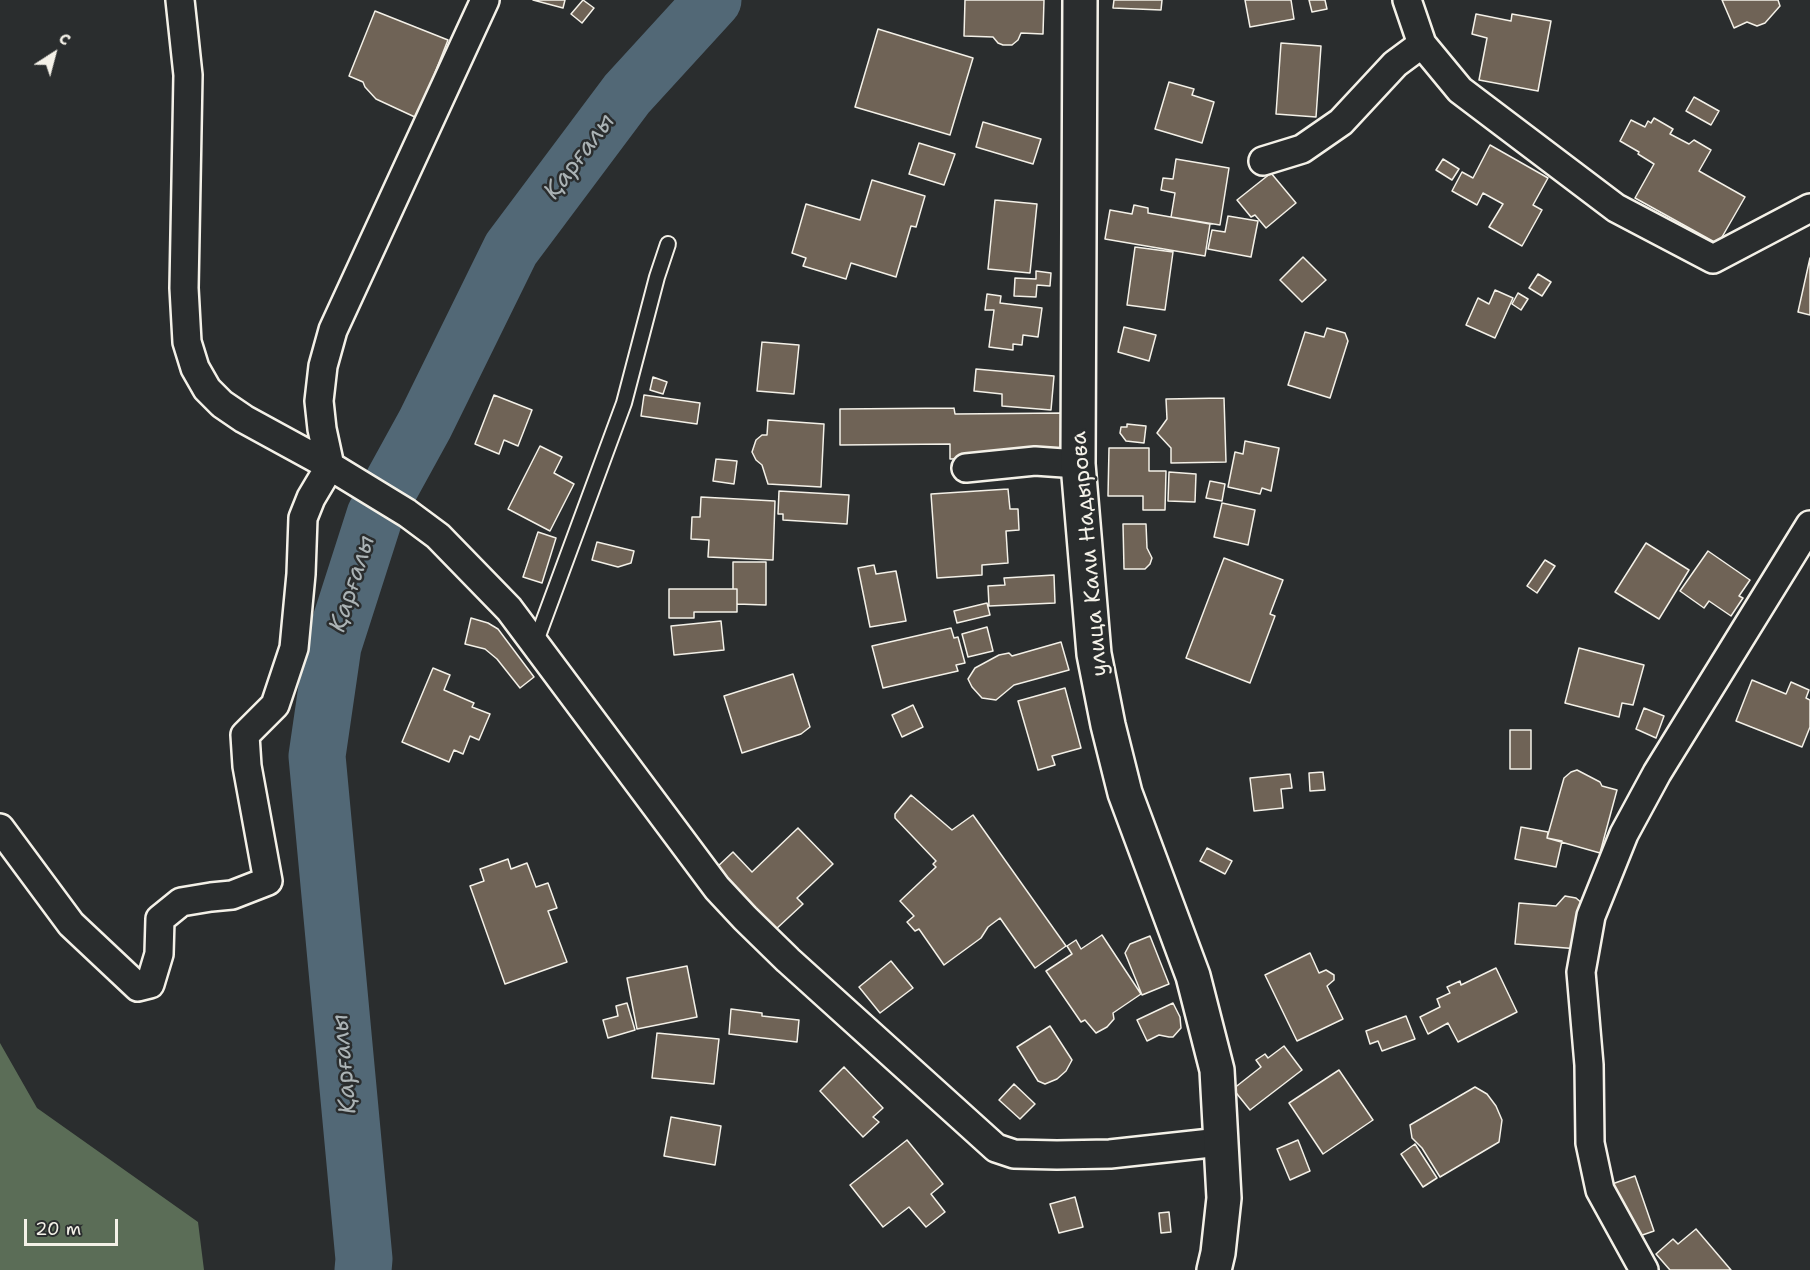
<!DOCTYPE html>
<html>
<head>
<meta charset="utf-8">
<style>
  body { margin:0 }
  #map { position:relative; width:1810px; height:1270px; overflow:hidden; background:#2a2d2e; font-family:"Shantell Sans",sans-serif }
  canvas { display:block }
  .north { position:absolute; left:24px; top:24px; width:60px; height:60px; -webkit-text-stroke:4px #2a2d2e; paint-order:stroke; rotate:36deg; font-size:16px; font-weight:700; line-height:24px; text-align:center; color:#f4f1e8 }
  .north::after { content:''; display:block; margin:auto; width:21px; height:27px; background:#f4f1e8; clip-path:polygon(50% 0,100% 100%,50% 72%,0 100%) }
  .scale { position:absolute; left:24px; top:1219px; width:94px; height:27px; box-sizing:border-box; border:3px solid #f4f1e8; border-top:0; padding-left:8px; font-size:18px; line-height:21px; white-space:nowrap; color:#f4f1e8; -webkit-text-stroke:4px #2a2d2e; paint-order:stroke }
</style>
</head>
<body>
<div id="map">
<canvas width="1810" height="1270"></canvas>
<div class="north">С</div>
<div class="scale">20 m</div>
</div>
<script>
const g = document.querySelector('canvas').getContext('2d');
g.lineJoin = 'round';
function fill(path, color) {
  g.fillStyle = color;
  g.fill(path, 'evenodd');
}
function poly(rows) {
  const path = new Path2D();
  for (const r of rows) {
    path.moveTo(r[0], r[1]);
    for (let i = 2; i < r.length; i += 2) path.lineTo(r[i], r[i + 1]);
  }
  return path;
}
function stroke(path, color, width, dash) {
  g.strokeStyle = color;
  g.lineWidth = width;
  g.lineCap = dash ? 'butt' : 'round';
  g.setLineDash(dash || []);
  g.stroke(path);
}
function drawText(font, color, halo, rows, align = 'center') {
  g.font = font + ' "Shantell Sans",sans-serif';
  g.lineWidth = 5;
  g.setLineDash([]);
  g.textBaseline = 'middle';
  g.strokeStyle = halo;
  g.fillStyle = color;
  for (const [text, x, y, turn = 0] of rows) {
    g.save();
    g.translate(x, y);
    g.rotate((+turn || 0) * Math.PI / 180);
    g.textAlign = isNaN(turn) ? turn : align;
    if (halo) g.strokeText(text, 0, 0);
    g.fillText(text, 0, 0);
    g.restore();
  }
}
const green = poly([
  [0,1043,37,1108,198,1222,204,1270,0,1270]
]);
const river = poly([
  [363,1270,364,1259,317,756,333,646,375,515,425,424,511,249,627,94,713,0]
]);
const building = poly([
  [533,0,565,0,563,8,533,0],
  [583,0,594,8,582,23,571,14,583,0],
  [965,0,1044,0,1043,34,1021,33,1018,40,1012,45,1003,45,998,43,993,37,964,36,965,0],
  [1114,0,1162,0,1161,10,1113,8,1114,0],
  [1245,0,1291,0,1294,19,1250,27,1245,0],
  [1309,0,1325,0,1327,9,1312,12,1309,0],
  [1722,0,1778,0,1780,6,1765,23,1757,26,1747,22,1734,28,1722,0],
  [375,11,448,40,417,118,376,99,365,87,363,82,349,76,375,11],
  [1476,14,1511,21,1512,14,1551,21,1538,91,1479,80,1487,38,1472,34,1476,14],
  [878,29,973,58,950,135,855,107,878,29],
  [1281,43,1321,46,1316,117,1276,114,1281,43],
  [1169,82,1194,89,1192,95,1214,102,1202,143,1155,129,1169,82],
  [1694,97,1719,111,1711,125,1686,111,1694,97],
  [1654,118,1673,129,1670,134,1689,144,1694,140,1711,150,1699,171,1745,197,1718,244,1635,198,1654,164,1638,154,1639,152,1620,141,1631,120,1645,127,1648,121,1651,123,1654,118],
  [983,122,1041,139,1033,164,976,147,983,122],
  [919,143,955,154,944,185,909,174,919,143],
  [1490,145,1548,178,1533,205,1542,210,1522,246,1489,227,1503,204,1483,193,1477,205,1452,191,1462,172,1473,178,1490,145],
  [1176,159,1229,168,1220,225,1171,217,1175,193,1161,190,1163,178,1173,179,1176,159],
  [1443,159,1459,169,1452,180,1436,170,1443,159],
  [1271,173,1296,203,1266,228,1255,215,1251,217,1237,200,1271,173],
  [872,180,925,196,916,227,911,226,896,277,851,263,846,279,803,266,806,258,792,253,806,204,860,220,872,180],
  [995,200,1037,204,1030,273,988,269,995,200],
  [1134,205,1148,208,1148,213,1210,224,1205,256,1105,239,1110,210,1132,214,1134,205],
  [1228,216,1258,221,1251,257,1208,249,1212,230,1225,232,1228,216],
  [1135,247,1173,252,1165,310,1127,305,1135,247],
  [1303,257,1326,280,1302,302,1280,280,1303,257],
  [1810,258,1810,315,1798,312,1810,258],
  [1036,271,1051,273,1050,286,1037,285,1036,297,1014,296,1015,278,1036,279,1036,271],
  [1538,274,1551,282,1542,296,1529,288,1538,274],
  [1495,290,1513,298,1495,338,1466,325,1478,298,1489,304,1495,290],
  [1518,293,1528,299,1521,310,1512,304,1518,293],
  [987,294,1001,296,1000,303,1042,308,1038,337,1023,335,1022,345,1013,344,1013,350,989,347,994,310,985,310,987,294],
  [1124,327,1156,335,1149,361,1118,352,1124,327],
  [1327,328,1345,333,1348,341,1330,398,1288,385,1305,332,1324,337,1327,328],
  [762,342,799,345,794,394,757,391,762,342],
  [976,369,1054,376,1051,410,1002,406,1002,394,974,391,976,369],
  [653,377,667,382,663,394,650,390,653,377],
  [494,395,532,410,518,446,504,440,499,454,475,444,494,395],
  [644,395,700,403,697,424,641,416,644,395],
  [1224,398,1226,462,1171,463,1171,448,1157,433,1167,419,1166,399,1224,398],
  [954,408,955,414,1062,413,1062,451,1025,458,950,459,950,444,840,445,840,409,954,408],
  [768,420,824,424,821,487,768,484,762,465,756,460,752,452,756,440,762,435,767,435,768,420],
  [1127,424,1146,426,1144,443,1126,441,1120,433,1121,427,1127,427,1127,424],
  [1245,441,1279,448,1271,491,1262,488,1260,494,1228,487,1235,452,1243,454,1245,441],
  [540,446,562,457,554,473,574,484,550,531,508,509,540,446],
  [1109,448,1149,448,1149,471,1166,471,1165,510,1143,510,1143,496,1108,496,1109,448],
  [716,459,737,461,734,484,713,481,716,459],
  [1169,472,1196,474,1195,502,1168,501,1169,472],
  [1210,481,1225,484,1222,501,1206,498,1210,481],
  [1008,489,1010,509,1018,509,1019,530,1006,531,1008,563,982,565,982,575,937,578,931,494,1008,489],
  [779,491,849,495,847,524,783,520,783,514,778,514,779,491],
  [701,497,775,501,773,560,708,557,709,540,691,539,692,517,700,517,701,497],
  [1222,503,1255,510,1248,545,1214,537,1222,503],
  [1123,524,1146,524,1147,548,1152,558,1150,564,1145,569,1124,569,1123,524],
  [538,532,556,538,542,583,523,577,538,532],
  [597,542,634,551,631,563,618,567,592,560,597,542],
  [1646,543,1689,570,1659,619,1615,592,1646,543],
  [1708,551,1750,580,1739,596,1743,598,1731,616,1709,601,1704,608,1680,591,1708,551],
  [1224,558,1283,580,1270,614,1275,616,1250,683,1186,658,1224,558],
  [1545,560,1555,566,1537,593,1527,586,1545,560],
  [733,562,766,562,766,605,737,604,737,589,733,589,733,562],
  [874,565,876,574,896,571,906,621,870,627,858,568,874,565],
  [1054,575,1055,603,989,606,988,586,1005,585,1004,578,1054,575],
  [669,589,737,589,737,612,694,612,694,618,669,618,669,589],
  [987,603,990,615,957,623,954,611,987,603],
  [471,618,488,623,498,629,534,677,520,688,497,659,485,649,465,644,471,618],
  [721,621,724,650,674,655,671,626,721,621],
  [987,627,993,651,968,657,962,634,987,627],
  [951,628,954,638,958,637,965,663,956,665,958,671,883,688,872,646,951,628],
  [1061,642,1069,670,1014,685,996,700,982,698,972,687,968,679,975,668,999,655,1009,653,1012,656,1061,642],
  [1579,648,1644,665,1633,705,1622,703,1619,717,1565,703,1579,648],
  [433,668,450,675,444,690,474,703,472,707,490,714,479,740,470,736,463,754,454,750,449,762,402,742,433,668],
  [793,674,810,727,801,734,742,753,724,696,793,674],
  [1752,680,1786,694,1791,682,1809,690,1806,698,1810,700,1810,727,1802,747,1736,721,1752,680],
  [1065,688,1081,748,1052,756,1055,765,1038,770,1018,701,1065,688],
  [913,705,923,727,902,737,892,715,913,705],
  [1644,708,1664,716,1656,738,1636,729,1644,708],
  [1510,730,1531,730,1531,769,1510,769,1510,730],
  [1577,770,1600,782,1602,786,1617,790,1600,853,1547,838,1564,778,1571,772,1577,770],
  [1323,772,1325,790,1310,791,1309,773,1323,772],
  [1290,774,1292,788,1281,789,1283,808,1254,811,1250,778,1290,774],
  [911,795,952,830,973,815,1066,946,1035,968,1000,918,988,927,981,938,944,965,919,929,915,931,907,922,914,916,900,901,936,867,933,864,936,861,895,818,895,814,911,795],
  [1521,827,1548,832,1547,838,1562,841,1556,867,1515,859,1521,827],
  [798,828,833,864,797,898,803,904,775,930,716,868,733,852,752,872,798,828],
  [1207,848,1232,861,1225,874,1200,861,1207,848],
  [508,859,511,869,527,863,536,887,548,883,557,908,548,911,567,962,505,984,470,886,484,881,480,869,508,859],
  [1565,896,1576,898,1583,904,1579,949,1515,944,1519,903,1556,906,1565,896],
  [1102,935,1141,994,1113,1013,1114,1019,1107,1027,1096,1033,1085,1020,1081,1022,1046,971,1072,954,1067,946,1076,940,1081,949,1102,935],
  [1150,936,1169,984,1142,995,1125,953,1130,944,1150,936],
  [1310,953,1319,973,1326,970,1334,975,1334,980,1327,986,1343,1019,1297,1041,1265,975,1310,953],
  [891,961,913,988,880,1013,859,987,891,961],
  [687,966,697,1017,637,1029,627,978,687,966],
  [1496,968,1517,1012,1458,1042,1448,1023,1428,1034,1420,1017,1440,1007,1437,999,1450,993,1447,987,1460,981,1461,985,1496,968],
  [627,1003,635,1030,608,1038,603,1020,618,1016,616,1006,627,1003],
  [1173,1003,1180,1017,1181,1028,1173,1037,1169,1037,1159,1035,1147,1041,1137,1020,1173,1003],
  [731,1009,762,1013,762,1016,799,1020,797,1042,729,1034,731,1009],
  [1406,1016,1415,1039,1382,1051,1378,1041,1370,1044,1366,1031,1406,1016],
  [1050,1026,1072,1060,1066,1071,1057,1079,1045,1084,1038,1081,1017,1047,1050,1026],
  [657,1033,719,1039,714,1084,652,1078,657,1033],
  [1284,1046,1302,1070,1250,1110,1233,1089,1261,1067,1256,1060,1265,1054,1268,1058,1284,1046],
  [844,1067,883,1108,873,1117,879,1122,863,1137,820,1091,844,1067],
  [1339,1070,1373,1120,1323,1154,1289,1103,1339,1070],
  [1014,1084,1035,1104,1020,1119,999,1100,1014,1084],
  [1475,1087,1487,1094,1496,1106,1502,1120,1499,1142,1440,1177,1422,1148,1412,1138,1410,1125,1475,1087],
  [671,1117,721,1126,715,1165,664,1156,671,1117],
  [907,1140,943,1184,931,1194,945,1212,926,1227,909,1207,883,1227,850,1185,907,1140],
  [1298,1140,1310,1171,1290,1180,1277,1149,1298,1140],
  [1415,1144,1437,1178,1423,1187,1401,1154,1415,1144],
  [1635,1176,1654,1231,1631,1239,1612,1184,1635,1176],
  [1075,1197,1083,1227,1059,1233,1050,1204,1075,1197],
  [1169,1212,1171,1232,1161,1233,1159,1213,1169,1212],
  [1696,1229,1731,1270,1670,1270,1656,1254,1673,1239,1678,1244,1696,1229]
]);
const service = poly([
  [535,644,624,403,657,277,668,244]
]);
const minor = poly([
  [180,0,188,75,184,288,187,342,195,368,207,389,222,404,244,419,330,466,407,513,438,536,509,609,717,888,745,918,788,960,996,1148,1014,1154,1057,1155,1110,1154,1220,1142],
  [1407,0,1422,44,1460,90,1616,208,1713,259,1810,208],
  [1263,161,1302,149,1341,122,1395,64,1422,44],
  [966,468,1035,461,1078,464],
  [0,828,71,924,138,987,150,984,159,954,160,919,181,902,211,897,232,895,268,881,247,766,245,735,275,705,294,648,301,574,303,518,311,498,330,466,322,429,319,401,323,366,333,330,485,0],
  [1644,1270,1600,1190,1590,1143,1589,1065,1581,972,1591,916,1624,834,1657,773,1810,525]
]);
const tertiary = poly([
  [1080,0,1078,464,1094,654,1108,725,1125,793,1193,976,1217,1070,1224,1198,1218,1253,1214,1270]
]);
const streetNames = [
  ["улица Кали Надырова",1090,554,-95]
];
const waterNames = [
  ["Қарғалы",580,157,-53],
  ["Қарғалы",353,584,-72],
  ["Қарғалы",345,1064,-95]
];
fill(green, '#5b6d57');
stroke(river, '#526876', 57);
fill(building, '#6f6356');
stroke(building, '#f4f1e8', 1.5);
stroke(service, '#f4f1e8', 18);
stroke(minor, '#f4f1e8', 32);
stroke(tertiary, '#f4f1e8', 38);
stroke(service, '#2a2d2e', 14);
stroke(minor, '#2a2d2e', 27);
stroke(tertiary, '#2a2d2e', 33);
drawText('22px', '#f4f1e8', '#2a2d2e', streetNames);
drawText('italic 24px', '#abb3b5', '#2a2d2e', waterNames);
</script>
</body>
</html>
